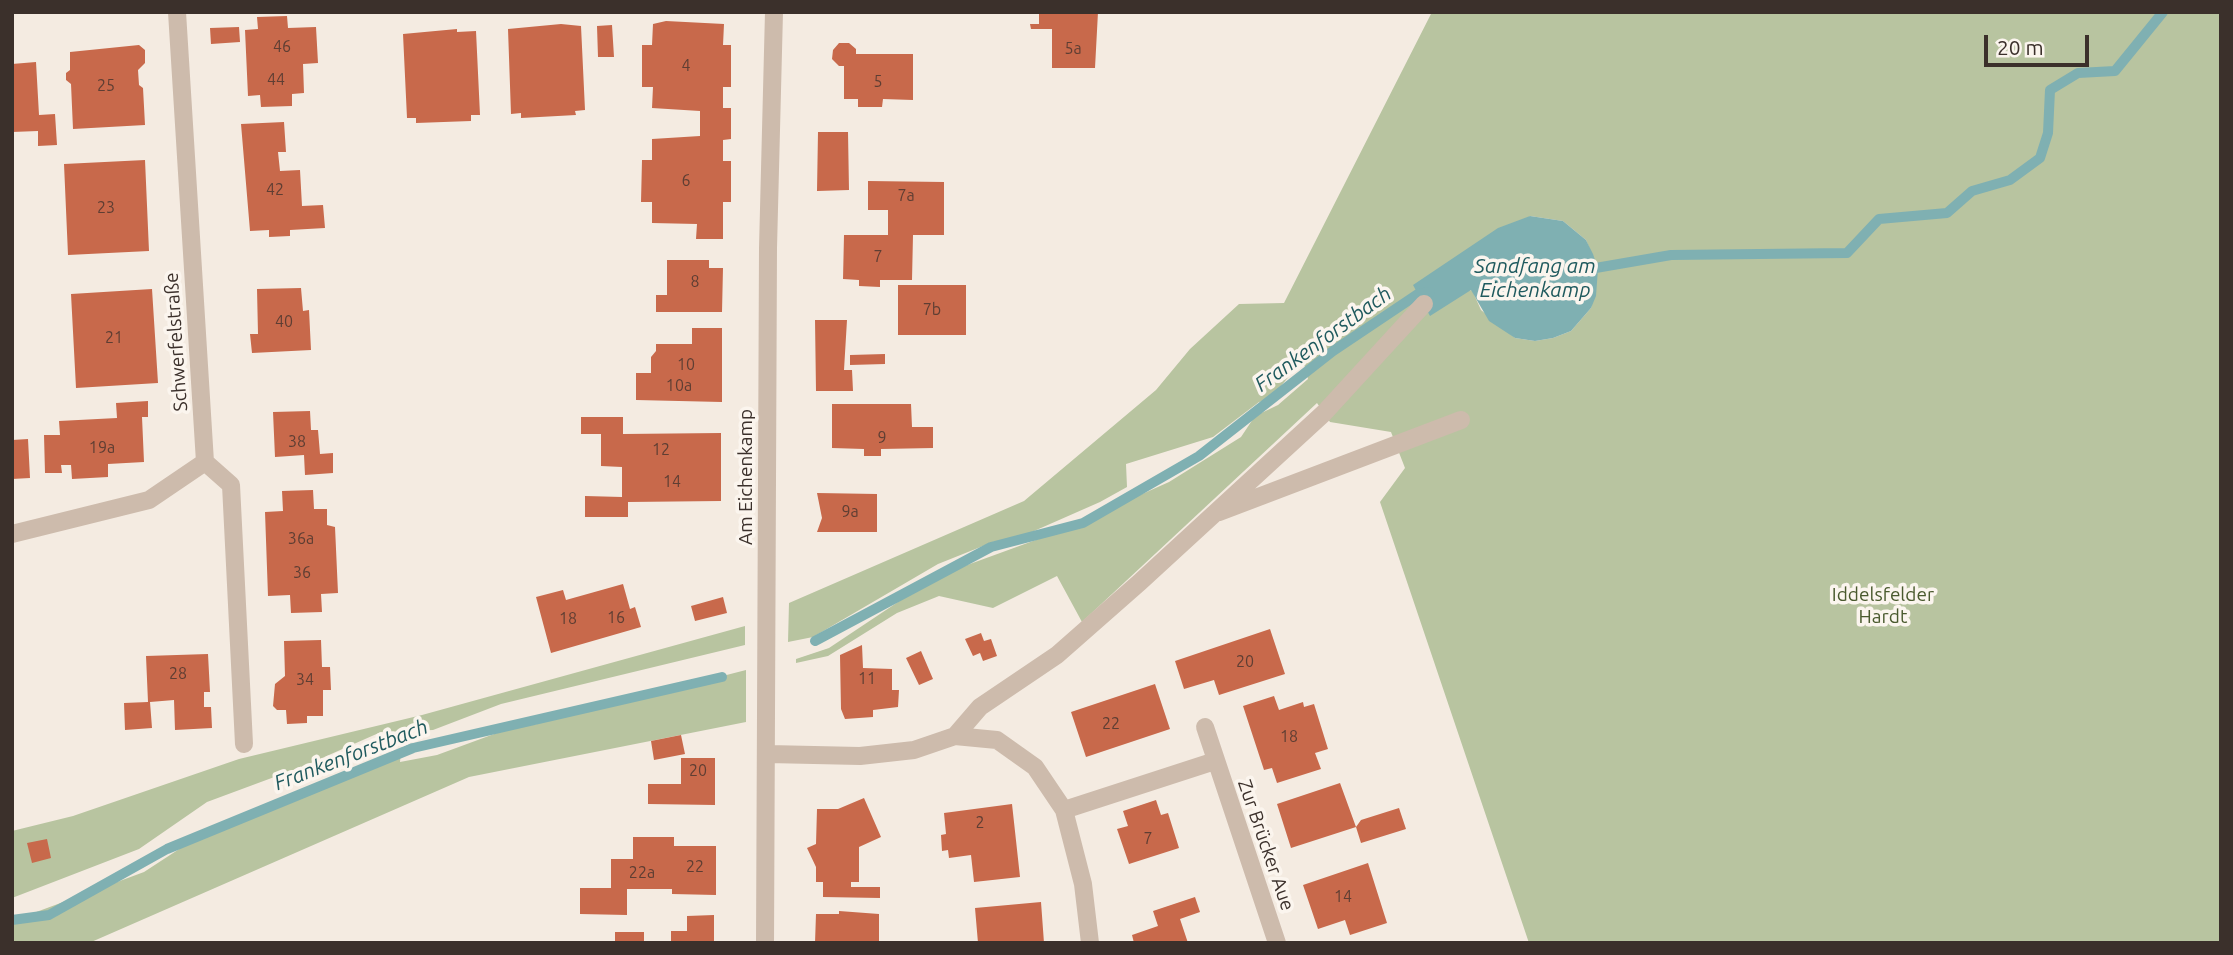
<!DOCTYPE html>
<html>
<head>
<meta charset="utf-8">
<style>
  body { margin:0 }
  #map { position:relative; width:2233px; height:955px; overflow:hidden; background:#f4ebe1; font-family:Ubuntu,sans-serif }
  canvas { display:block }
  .frame { position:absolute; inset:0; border:14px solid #3b302b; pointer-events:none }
  .scale { position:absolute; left:1984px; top:35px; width:105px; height:32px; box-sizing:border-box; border:4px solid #3b302b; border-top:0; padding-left:9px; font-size:21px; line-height:24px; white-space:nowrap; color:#3b302b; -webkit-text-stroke:5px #fbf5ee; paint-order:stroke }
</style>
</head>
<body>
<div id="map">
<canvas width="2233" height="955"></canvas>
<div class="frame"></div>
<div class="scale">20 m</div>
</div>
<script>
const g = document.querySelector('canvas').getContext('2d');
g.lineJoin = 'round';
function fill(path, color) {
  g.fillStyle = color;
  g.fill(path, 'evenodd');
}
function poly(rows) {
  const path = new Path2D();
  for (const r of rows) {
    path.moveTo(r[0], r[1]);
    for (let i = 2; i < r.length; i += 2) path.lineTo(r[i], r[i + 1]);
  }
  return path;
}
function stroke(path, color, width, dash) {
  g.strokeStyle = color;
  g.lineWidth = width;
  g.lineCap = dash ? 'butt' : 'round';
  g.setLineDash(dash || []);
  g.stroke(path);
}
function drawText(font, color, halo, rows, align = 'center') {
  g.font = font + ' Ubuntu,sans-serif';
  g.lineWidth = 7;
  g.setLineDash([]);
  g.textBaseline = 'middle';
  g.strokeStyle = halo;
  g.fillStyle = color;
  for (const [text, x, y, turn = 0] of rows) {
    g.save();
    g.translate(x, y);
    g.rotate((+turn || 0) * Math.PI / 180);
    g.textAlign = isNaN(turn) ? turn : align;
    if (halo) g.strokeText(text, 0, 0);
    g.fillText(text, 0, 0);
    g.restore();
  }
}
const green = poly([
  [1432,12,2221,12,2221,943,1529,943,1380,502,1405,468,1391,432,1330,422,1317,403,1082,622,1057,576,993,608,939,596,897,613,828,656,796,663,796,659,829,648,937,576,1107,514,1111,508,1169,482,1241,437,1255,416,1278,405,1308,379,1303,360,1269,400,1259,402,1213,437,1126,464,1127,487,1100,502,1025,535,993,542,938,564,813,637,788,642,789,603,1024,501,1156,390,1190,349,1239,304,1284,303],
  [1530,216,1563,221,1586,240,1598,269,1591,308,1571,331,1553,338,1535,341,1515,338,1481,310,1472,290,1467,291],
  [745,626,745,645,501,704,433,730,381,732,304,766,207,802,139,849,12,898,12,831,73,816,239,759,422,715],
  [746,670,746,722,469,777,89,943,12,943,12,921,144,872,213,827,304,795,401,751,400,762,437,755,505,730,537,724,538,720,598,708]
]);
const water = poly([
  [1530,216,1563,221,1586,240,1593,254,1598,269,1596,296,1591,308,1571,331,1553,338,1535,341,1515,338,1489,321,1471,290,1430,316,1413,285,1498,228]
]);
const stream = poly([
  [1584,270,1671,255,1847,253,1879,219,1947,213,1972,191,2010,180,2040,158,2048,133,2050,90,2078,73,2115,71,2163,12],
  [815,641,991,547,1083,523,1199,456,1333,351,1418,294,1430,292],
  [12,920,49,915,167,849,413,748,722,677]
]);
const building = poly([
  [1039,12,1098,12,1095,68,1052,68,1052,29,1031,29,1030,24,1039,24],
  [287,16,288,28,316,27,318,63,303,64,304,93,292,94,292,106,261,107,260,95,248,96,245,30,258,29,257,17],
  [666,21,724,24,723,45,731,45,731,87,723,87,723,108,731,108,731,139,723,140,723,161,731,161,731,202,723,202,723,239,696,239,697,224,652,223,652,202,641,202,642,160,652,160,652,139,700,136,700,111,652,108,653,87,642,87,642,45,652,45,653,24],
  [561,24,581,26,585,110,575,111,576,115,521,118,521,113,511,114,508,29],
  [612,25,614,57,598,57,597,26],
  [239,27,240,42,211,44,210,28],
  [457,29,457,32,476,31,480,115,471,115,471,121,416,123,416,118,407,118,403,34],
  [839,43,849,43,856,49,856,54,913,54,913,100,883,99,882,107,858,107,858,99,844,99,844,66,839,66,832,59,833,50],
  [139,45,145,50,145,63,138,70,139,85,143,88,145,125,73,129,71,84,66,80,66,73,70,70,70,52],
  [36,62,39,115,55,114,57,145,38,146,38,131,12,132,12,64],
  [284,122,286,152,278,152,280,171,300,170,302,206,323,205,325,228,290,230,290,236,269,237,269,230,250,231,241,124],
  [818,132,848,132,849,190,817,191],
  [145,160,149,251,68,255,64,164],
  [868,181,944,182,944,235,913,235,912,280,880,280,880,287,859,286,859,280,843,279,844,235,888,235,888,210,868,210],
  [667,260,709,260,709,268,723,268,722,312,656,312,656,295,667,295],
  [898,285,966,285,966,335,898,335],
  [301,288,303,311,309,310,311,350,252,353,250,334,258,334,257,289],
  [152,289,158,383,76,388,71,294],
  [815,320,847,320,844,370,852,370,853,391,816,391],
  [692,328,722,328,722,402,636,400,636,373,651,373,651,357,656,351,656,344,692,344],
  [885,354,885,364,850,365,850,355],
  [148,401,148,417,142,417,144,462,108,464,108,477,72,479,71,465,61,465,62,473,45,473,44,435,60,435,59,421,117,418,116,403],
  [832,404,911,404,912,427,933,427,933,448,881,449,881,456,864,456,864,449,832,448],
  [310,411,311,430,318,430,320,454,333,453,333,473,305,475,304,455,275,457,273,412],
  [581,417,623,417,623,434,721,433,721,501,628,502,628,517,585,517,585,496,622,497,622,467,601,466,601,434,581,434],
  [28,439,30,478,12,479,12,440],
  [313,490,314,509,327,509,327,525,335,527,338,593,321,594,322,612,291,613,290,595,268,596,265,512,283,511,282,491],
  [817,493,877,494,877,532,817,532,822,518],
  [623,584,630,609,635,607,641,627,551,653,536,597,563,590,566,600],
  [723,597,727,613,695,621,691,606],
  [1270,629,1285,674,1219,695,1214,680,1184,689,1175,661],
  [981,633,984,641,991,639,997,656,983,661,980,653,973,656,965,639],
  [321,640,322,667,330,667,331,690,323,690,323,716,307,716,307,723,287,724,286,710,277,710,273,706,275,684,285,676,284,641],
  [862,645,863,668,892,669,892,690,899,690,898,707,873,710,873,717,845,719,841,709,840,655],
  [921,651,933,679,919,685,906,658],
  [208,654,210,692,204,692,204,707,211,707,212,728,175,730,174,700,150,702,152,728,125,730,124,703,148,702,146,656],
  [1155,684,1170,729,1086,757,1071,712],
  [1274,696,1279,710,1303,702,1304,707,1314,704,1328,749,1315,753,1321,769,1277,783,1272,768,1264,770,1243,706],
  [681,735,685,754,654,760,651,741],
  [681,758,715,758,715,805,648,804,648,784,681,784],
  [1340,783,1356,827,1291,848,1277,804],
  [864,798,881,837,859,847,859,882,851,882,851,887,880,887,880,898,823,897,823,882,816,882,816,867,807,848,816,844,817,809,838,809],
  [1156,800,1161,815,1168,813,1179,848,1129,864,1117,829,1128,826,1123,811],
  [1012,804,1020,877,974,882,971,855,949,858,948,850,942,851,941,835,946,834,944,813],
  [1399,808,1406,829,1361,843,1356,827,1361,820],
  [633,837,674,837,674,846,716,846,716,895,672,894,672,889,627,889,627,915,580,914,580,888,611,888,611,859,633,859],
  [47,839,51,858,32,863,27,843],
  [1368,863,1387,923,1350,935,1345,920,1318,929,1303,885],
  [1195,897,1200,912,1180,919,1188,943,1134,943,1132,935,1158,926,1153,911],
  [1041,902,1044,943,978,943,975,908],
  [839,911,879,914,879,943,815,943,816,914,839,914],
  [714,915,714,943,671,943,671,931,687,931,687,916],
  [615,932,644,932,644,943,615,943]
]);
const minor = poly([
  [177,12,205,462],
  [205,462,231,485,244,744],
  [1219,512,1461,420],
  [12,534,149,500,205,462],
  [1205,727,1277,943],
  [955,736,980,707,1057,655,1140,582,1324,413,1424,304],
  [768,754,860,756,914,750,955,736,997,740,1035,767,1064,810,1083,884,1090,943],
  [1064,810,1215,761],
  [765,943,768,248,774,12]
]);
const numberNames = [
  ["46",282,47],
  ["5a",1073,49],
  ["4",686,66],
  ["44",276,80],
  ["5",878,82],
  ["25",106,86],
  ["6",686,181],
  ["42",275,190],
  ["7a",906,196],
  ["23",106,208],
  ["7",878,257],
  ["8",695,282],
  ["7b",932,310],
  ["40",284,322],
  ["21",114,338],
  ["10",686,365],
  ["10a",679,386],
  ["9",882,438],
  ["38",297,442],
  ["19a",102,448],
  ["12",661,450],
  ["14",672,482],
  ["9a",850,512],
  ["36a",301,539],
  ["36",302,573],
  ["16",616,618],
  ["18",568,619],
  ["20",1245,662],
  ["28",178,674],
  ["11",867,679],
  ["34",305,680],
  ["22",1111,724],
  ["18",1289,737],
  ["20",698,771],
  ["2",980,823],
  ["7",1148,839],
  ["22",695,867],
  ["22a",642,873],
  ["14",1343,897]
];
const streetNames = [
  ["Schwerfelstraße",176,342,-94],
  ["Am Eichenkamp",746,477,-90],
  ["Zur Brücker Aue",1266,845,71]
];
const parkNames = [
  ["Iddelsfelder",1883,595],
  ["Hardt",1883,617]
];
const waterNames = [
  ["Sandfang am",1535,266],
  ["Eichenkamp",1535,290],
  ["Frankenforstbach",1323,339,-36],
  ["Frankenforstbach",351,755,-21]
];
fill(green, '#b8c4a0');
fill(water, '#7fb0b2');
stroke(stream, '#7fb0b2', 10);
fill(building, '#c8694b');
stroke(minor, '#cdbbac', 18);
drawText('16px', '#5e3e33', null, numberNames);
drawText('19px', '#3b302b', '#fbf5ee', streetNames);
drawText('19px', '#4a5a2e', '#fbf5ee', parkNames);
drawText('italic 21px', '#1f5a5e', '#fbf5ee', waterNames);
</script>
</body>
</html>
